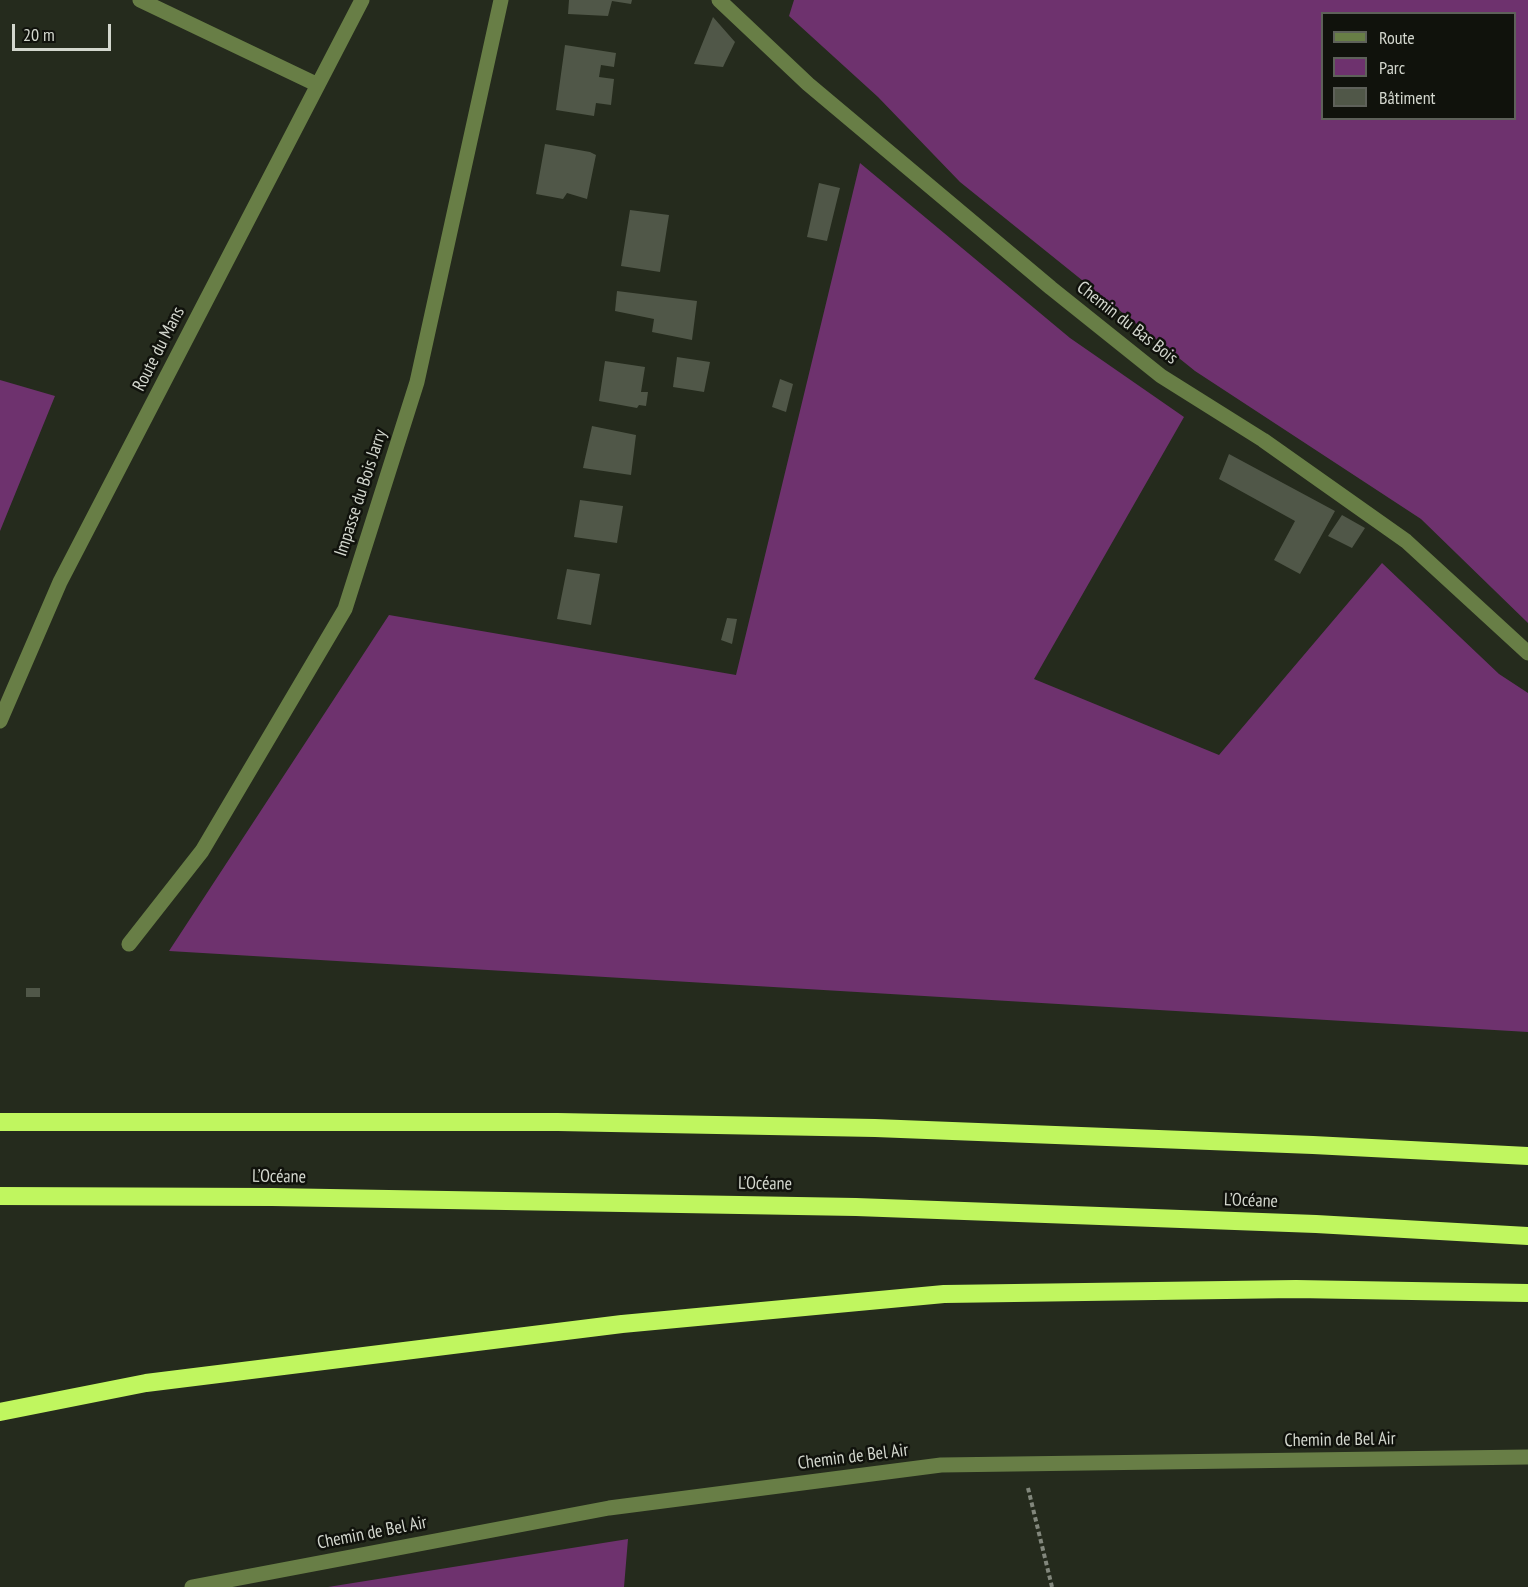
<!DOCTYPE html>
<html>
<head>
<meta charset="utf-8">
<style>
  body { margin:0 }
  #map { position:relative; width:1528px; height:1587px; overflow:hidden; background:#252b1d; font-family:"PT Sans Narrow",sans-serif }
  canvas { display:block }
  .legend { position:absolute; left:1321px; top:12px; width:195px; height:108px; box-sizing:border-box; background:#10120c; border:2px solid #5e615a; margin:0; padding:8px 10px; list-style:none; font-size:18px; color:#d3d7ce }
  .legend li { display:flex; align-items:center; gap:12px; height:30px }
  .legend b { width:30px; border:2px solid #5e615a }
  .scale { position:absolute; left:12px; top:24px; width:99px; height:27px; box-sizing:border-box; border:3px solid #d3d7ce; border-top:0; padding-left:8px; font-size:18px; line-height:21px; white-space:nowrap; color:#d3d7ce; -webkit-text-stroke:4px #10120c; paint-order:stroke }
</style>
</head>
<body>
<div id="map">
<canvas width="1528" height="1587"></canvas>
<ul class="legend">
<li><b style="height:8px;background:#687e46"></b>Route</li>
<li><b style="height:16px;background:#6e326e"></b>Parc</li>
<li><b style="height:16px;background:#505748"></b>Bâtiment</li>
</ul>
<div class="scale">20 m</div>
</div>
<script>
const g = document.querySelector('canvas').getContext('2d');
g.lineJoin = 'round';
function fill(path, color) {
  g.fillStyle = color;
  g.fill(path, 'evenodd');
}
function poly(rows) {
  const path = new Path2D();
  for (const r of rows) {
    path.moveTo(r[0], r[1]);
    for (let i = 2; i < r.length; i += 2) path.lineTo(r[i], r[i + 1]);
  }
  return path;
}
function stroke(path, color, width, dash) {
  g.strokeStyle = color;
  g.lineWidth = width;
  g.lineCap = dash ? 'butt' : 'round';
  g.setLineDash(dash || []);
  g.stroke(path);
}
function drawText(font, color, halo, rows, align = 'center') {
  g.font = font + ' "PT Sans Narrow",sans-serif';
  g.lineWidth = 5;
  g.setLineDash([]);
  g.textBaseline = 'middle';
  g.strokeStyle = halo;
  g.fillStyle = color;
  for (const [text, x, y, turn = 0] of rows) {
    g.save();
    g.translate(x, y);
    g.rotate((+turn || 0) * Math.PI / 180);
    g.textAlign = isNaN(turn) ? turn : align;
    if (halo) g.strokeText(text, 0, 0);
    g.fillText(text, 0, 0);
    g.restore();
  }
}
const green = poly([
  [794,0,1528,0,1528,623,1421,519,1195,371,960,182,878,97,789,16],
  [1322,14,1514,14,1514,118,1322,118],
  [860,163,1070,338,1184,417,1034,679,1219,755,1382,563,1499,674,1528,693,1528,1032,169,951,389,615,736,675],
  [0,380,55,396,0,531],
  [628,1539,624,1587,328,1587]
]);
const building = poly([
  [569,0,632,0,631,4,612,1,608,16,568,14],
  [713,17,735,42,723,67,694,64],
  [565,45,616,53,614,67,601,65,599,77,614,79,611,105,596,103,594,116,556,110],
  [545,144,590,152,596,155,587,199,567,193,563,199,536,194],
  [819,183,840,188,827,241,807,237],
  [630,210,669,215,660,272,621,266],
  [617,291,697,301,692,340,652,332,654,319,615,311],
  [677,357,710,362,704,392,673,387],
  [605,361,645,367,641,392,648,392,646,406,639,405,637,408,599,401],
  [780,379,793,384,786,412,772,407],
  [592,426,636,435,631,475,583,468],
  [1229,454,1335,511,1300,574,1274,560,1295,521,1219,479],
  [580,500,623,506,617,543,574,537],
  [1342,515,1365,528,1352,548,1328,536],
  [567,569,600,574,591,625,557,619],
  [727,618,737,619,732,644,721,640],
  [26,988,40,988,40,997,26,997]
]);
const path = poly([
  [1028,1488,1052,1587]
]);
const minor = poly([
  [140,0,318,85],
  [719,0,808,84,1051,288,1161,376,1263,440,1406,541,1528,653],
  [0,721,60,582,362,0],
  [129,944,202,851,345,609,417,382,501,0],
  [192,1587,609,1508,941,1465,1528,1457]
]);
const highway = poly([
  [0,1122,558,1122,875,1128,1313,1145,1528,1156],
  [0,1196,272,1197,856,1207,1316,1224,1528,1236],
  [0,1412,146,1383,622,1324,944,1294,1296,1289,1528,1293]
]);
const streetNames = [
  ["Chemin du Bas Bois",1127,323,38],
  ["Route du Mans",159,349,-63],
  ["Impasse du Bois Jarry",361,493,-72],
  ["L’Océane",279,1177,1],
  ["L’Océane",765,1184,1],
  ["L’Océane",1251,1201,2],
  ["Chemin de Bel Air",1340,1440,-1],
  ["Chemin de Bel Air",853,1457,-7],
  ["Chemin de Bel Air",372,1533,-11]
];
fill(green, '#6e326e');
fill(building, '#505748');
stroke(path, '#82877c', 4, [4.5, 3]);
stroke(minor, '#687e46', 15);
stroke(highway, '#c0f65f', 18);
drawText('18px', '#d3d7ce', '#10120c', streetNames);
</script>
</body>
</html>
